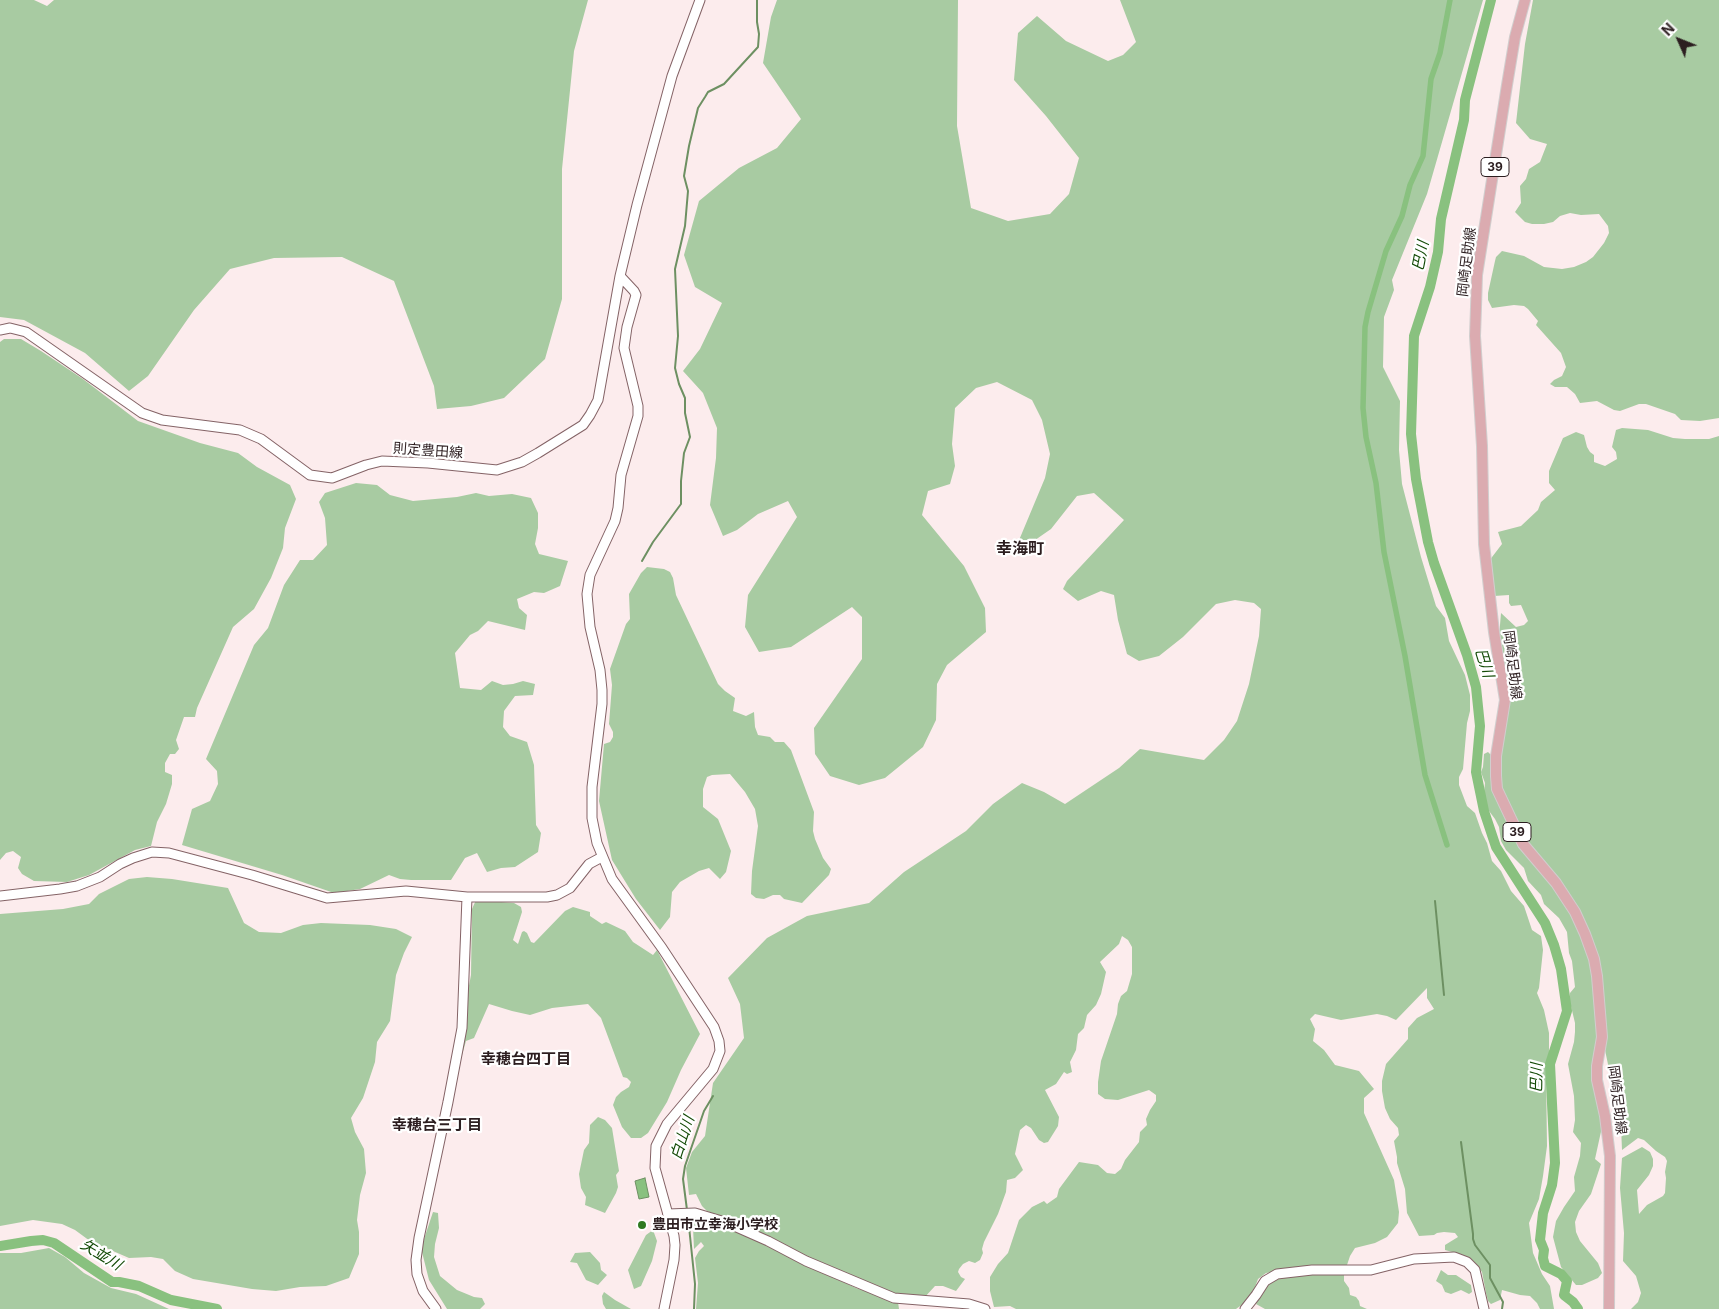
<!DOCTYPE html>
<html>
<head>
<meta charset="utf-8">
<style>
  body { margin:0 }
  #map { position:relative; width:1719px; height:1309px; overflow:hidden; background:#fceced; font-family:Inter,sans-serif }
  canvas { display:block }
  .north { position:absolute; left:1654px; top:15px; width:50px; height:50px; -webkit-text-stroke:4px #fff; paint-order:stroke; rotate:314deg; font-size:14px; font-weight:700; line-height:20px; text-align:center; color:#2c1e20 }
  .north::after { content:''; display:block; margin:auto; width:18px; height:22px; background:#2c1e20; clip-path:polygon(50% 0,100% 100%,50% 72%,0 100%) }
</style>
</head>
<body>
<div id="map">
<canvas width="1719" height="1309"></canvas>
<div class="north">N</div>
</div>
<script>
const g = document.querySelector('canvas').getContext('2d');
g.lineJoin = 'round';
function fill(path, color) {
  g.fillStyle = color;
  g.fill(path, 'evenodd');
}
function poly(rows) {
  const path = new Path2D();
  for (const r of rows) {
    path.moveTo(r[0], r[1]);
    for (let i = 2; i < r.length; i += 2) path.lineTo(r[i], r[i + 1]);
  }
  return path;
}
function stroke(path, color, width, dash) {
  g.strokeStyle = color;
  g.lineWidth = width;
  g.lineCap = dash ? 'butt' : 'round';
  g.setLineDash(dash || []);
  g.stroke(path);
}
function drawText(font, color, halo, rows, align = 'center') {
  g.font = font + ' Inter,"Noto Sans JP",sans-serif';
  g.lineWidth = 4.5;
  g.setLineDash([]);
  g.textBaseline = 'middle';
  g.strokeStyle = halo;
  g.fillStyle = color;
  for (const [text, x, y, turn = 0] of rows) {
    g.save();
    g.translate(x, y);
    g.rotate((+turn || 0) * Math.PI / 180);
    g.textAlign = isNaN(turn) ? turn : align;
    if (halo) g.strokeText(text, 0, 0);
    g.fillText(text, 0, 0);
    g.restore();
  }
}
const green = poly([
  [0,0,34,0,47,6,54,0,588,0,574,51,562,169,562,299,545,359,504,398,471,406,437,409,434,386,394,281,342,257,274,258,230,269,194,310,148,376,129,391,85,353,24,320,0,317],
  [777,0,958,0,957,126,971,208,1008,221,1050,214,1069,194,1079,158,1046,116,1014,80,1018,33,1037,16,1066,41,1108,61,1123,55,1136,42,1120,0,1483,0,1427,194,1392,280,1394,290,1384,317,1383,367,1400,401,1399,450,1402,484,1421,557,1436,606,1445,618,1449,641,1465,675,1470,695,1470,711,1467,723,1463,769,1459,777,1459,785,1467,806,1475,813,1482,833,1487,843,1492,861,1501,871,1511,891,1524,906,1532,930,1541,936,1543,950,1539,988,1537,993,1544,1010,1549,1033,1549,1056,1546,1072,1547,1146,1543,1176,1539,1199,1529,1223,1533,1253,1542,1274,1550,1286,1554,1309,1540,1309,1537,1303,1530,1296,1520,1295,1502,1290,1500,1300,1491,1304,1488,1301,1486,1293,1482,1272,1472,1260,1463,1255,1445,1250,1445,1245,1458,1237,1455,1233,1444,1232,1437,1233,1434,1235,1419,1236,1407,1213,1405,1189,1397,1163,1397,1157,1394,1141,1399,1135,1398,1128,1390,1119,1385,1108,1382,1091,1382,1081,1386,1064,1408,1039,1408,1028,1417,1018,1434,1009,1427,998,1427,988,1396,1020,1387,1016,1377,1014,1341,1020,1315,1014,1310,1019,1315,1029,1313,1041,1324,1050,1335,1065,1359,1071,1374,1089,1364,1098,1364,1113,1394,1180,1399,1212,1398,1223,1387,1237,1375,1243,1355,1248,1350,1256,1347,1265,1301,1267,1266,1273,1258,1279,1254,1290,1247,1301,1236,1309,1016,1309,1010,1306,994,1307,990,1291,990,1277,998,1264,1008,1253,1019,1220,1032,1207,1044,1201,1047,1204,1057,1197,1059,1189,1079,1162,1098,1165,1107,1173,1115,1174,1121,1169,1125,1160,1139,1142,1140,1132,1147,1125,1146,1119,1150,1110,1156,1101,1156,1095,1149,1090,1118,1100,1105,1099,1098,1094,1098,1082,1101,1061,1117,1014,1118,1004,1121,996,1127,991,1132,974,1132,947,1128,940,1122,936,1119,944,1100,962,1106,972,1101,994,1096,1005,1087,1015,1084,1028,1078,1034,1076,1050,1070,1062,1072,1072,1067,1074,1064,1072,1056,1084,1045,1090,1059,1117,1058,1126,1048,1142,1044,1143,1039,1140,1031,1128,1026,1125,1020,1130,1015,1154,1023,1170,1015,1178,1007,1180,1006,1192,998,1214,984,1242,982,1249,983,1253,980,1260,975,1263,969,1261,963,1264,959,1269,958,1272,961,1277,965,1279,956,1291,943,1286,935,1286,924,1298,896,1294,808,1258,769,1238,707,1211,702,1206,696,1194,689,1195,686,1168,692,1152,705,1136,713,1083,744,1038,740,1004,728,978,767,938,807,916,869,903,904,872,966,831,993,804,1022,783,1044,792,1065,804,1119,768,1140,749,1204,760,1224,740,1237,721,1249,684,1259,636,1261,609,1254,603,1235,600,1216,604,1183,637,1159,656,1139,661,1127,654,1118,620,1114,595,1101,591,1078,601,1063,589,1067,581,1124,520,1094,493,1077,496,1051,529,1025,547,1017,545,1045,478,1050,454,1042,420,1032,400,997,382,976,388,955,408,952,444,955,466,950,484,928,491,922,515,964,566,985,608,986,632,947,665,937,684,936,720,923,747,885,778,859,785,830,776,815,754,814,728,862,659,862,617,852,607,791,647,759,652,745,627,748,595,797,517,788,501,758,514,737,530,723,536,710,505,716,458,717,428,703,393,683,371,700,349,722,303,695,287,684,255,699,201,739,168,777,148,801,119,763,63,771,17],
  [1533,0,1719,0,1719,418,1700,421,1681,420,1675,414,1646,404,1639,404,1620,411,1614,410,1597,401,1580,403,1575,394,1567,387,1555,387,1550,384,1554,380,1562,376,1566,367,1561,353,1536,325,1538,321,1528,309,1524,306,1514,305,1492,308,1488,300,1488,293,1495,261,1496,257,1502,251,1524,256,1544,267,1562,269,1574,267,1586,262,1593,257,1604,243,1609,233,1608,226,1599,214,1581,215,1570,213,1560,216,1553,222,1544,224,1532,224,1525,222,1515,212,1521,203,1520,186,1526,179,1529,169,1540,162,1547,144,1530,139,1516,123,1525,44],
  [4,339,21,339,41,351,83,379,138,421,200,443,238,453,257,467,290,485,296,499,285,528,283,548,271,578,254,609,233,627,197,708,195,717,184,717,176,740,179,749,175,754,170,754,165,763,165,772,172,775,172,784,166,804,157,822,151,846,135,850,89,875,67,882,34,881,22,874,18,868,21,857,13,851,6,853,0,860,0,342],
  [1622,428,1648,430,1673,438,1685,439,1709,439,1719,436,1719,1309,1631,1309,1638,1302,1641,1293,1636,1276,1623,1261,1624,1233,1620,1188,1622,1158,1642,1147,1650,1152,1653,1159,1653,1166,1649,1175,1637,1190,1639,1214,1647,1205,1663,1196,1665,1193,1666,1178,1665,1172,1667,1161,1665,1157,1656,1151,1644,1140,1638,1138,1622,1150,1621,1126,1605,1050,1606,1042,1599,959,1525,842,1499,781,1499,772,1508,702,1499,637,1501,613,1516,627,1524,625,1528,621,1521,605,1511,606,1509,603,1509,595,1494,596,1489,561,1502,544,1498,532,1521,526,1538,510,1541,502,1555,490,1549,483,1549,471,1563,438,1576,432,1584,435,1587,447,1590,452,1594,455,1594,462,1605,466,1617,459,1616,452,1612,447,1616,430],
  [356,483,377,485,390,495,413,501,457,497,476,493,489,496,512,494,531,498,538,513,538,528,535,544,539,554,568,561,560,586,544,593,534,592,517,599,519,608,527,615,525,630,488,621,478,631,470,635,455,653,460,688,481,690,492,681,503,685,513,684,523,681,535,684,533,695,515,696,504,711,503,727,510,736,527,742,534,765,536,825,541,833,538,852,515,867,501,868,487,872,477,853,465,858,451,880,411,880,400,879,389,875,360,889,334,893,282,875,182,845,192,809,210,801,218,784,217,771,206,759,254,645,268,628,284,585,300,560,313,560,327,545,325,518,319,502,325,493],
  [647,567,664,569,670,572,673,578,676,595,718,684,725,691,735,698,733,711,746,716,754,712,755,727,758,735,770,737,775,742,784,742,791,750,814,812,813,831,815,839,823,858,831,869,829,875,802,903,784,899,780,895,773,895,764,899,756,898,751,894,752,871,758,826,755,809,745,792,730,774,712,775,707,777,703,789,703,807,718,819,731,851,726,872,720,879,709,868,699,871,680,882,672,892,670,917,660,930,636,899,612,860,599,801,604,744,610,742,613,737,613,732,609,724,612,685,610,669,626,624,630,619,629,594,641,573],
  [1488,752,1492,756,1492,775,1538,865,1570,911,1588,949,1593,976,1602,1127,1595,1159,1601,1164,1591,1194,1579,1211,1575,1222,1576,1232,1580,1241,1598,1263,1602,1273,1598,1278,1582,1285,1576,1285,1561,1267,1553,1237,1556,1221,1564,1207,1575,1191,1574,1177,1580,1156,1581,1143,1573,1132,1575,1120,1574,1096,1568,1064,1574,1042,1575,1032,1575,1023,1570,1002,1570,993,1575,987,1572,961,1569,953,1567,932,1559,918,1544,904,1541,895,1528,881,1524,868,1506,850,1501,841,1499,827,1495,819,1483,803,1485,783,1481,772,1483,767,1484,754],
  [147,877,172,879,228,888,244,923,259,932,281,933,303,925,321,923,370,925,396,929,412,937,404,953,396,975,390,1021,377,1042,375,1062,363,1098,351,1118,355,1132,364,1149,366,1173,360,1195,357,1220,359,1232,359,1254,349,1278,326,1286,300,1287,276,1291,252,1289,193,1279,175,1271,163,1259,151,1257,129,1258,90,1241,75,1230,62,1224,33,1220,0,1226,0,914,63,909,89,904,99,894,129,879],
  [476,900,514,903,521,907,522,912,513,940,518,944,522,932,524,931,527,933,531,942,534,943,565,911,573,907,590,912,590,916,602,924,606,922,625,931,633,942,653,955,657,950,700,1034,681,1070,667,1102,648,1133,641,1138,631,1138,622,1127,613,1105,616,1097,621,1092,629,1087,631,1082,627,1078,623,1077,601,1018,588,1004,552,1008,530,1015,512,1011,489,1004,474,1038,466,1041,454,1083,450,1085,471,975,472,909],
  [598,1117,605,1120,612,1128,619,1171,616,1175,618,1187,616,1193,605,1213,585,1205,586,1197,581,1188,579,1174,584,1150,589,1143,590,1125],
  [433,1212,438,1213,439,1228,435,1244,434,1257,440,1276,457,1290,474,1297,482,1298,485,1304,480,1309,447,1309,429,1280,421,1248],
  [696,1216,699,1218,699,1221,707,1229,721,1230,728,1228,765,1243,805,1264,856,1288,898,1302,899,1309,696,1309,698,1283,695,1258,699,1251,704,1246,701,1242,694,1249,693,1227,691,1222],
  [653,1230,657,1241,652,1261,641,1286,634,1289,628,1270,646,1235],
  [49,1248,65,1257,84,1273,111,1288,136,1294,169,1309,0,1309,0,1253,21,1253],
  [590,1252,600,1263,601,1270,607,1275,598,1285,586,1280,577,1263,570,1262,575,1253],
  [1441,1270,1448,1275,1456,1275,1471,1285,1472,1292,1469,1294,1461,1290,1451,1294,1445,1292,1442,1285,1436,1281],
  [1344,1273,1344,1281,1349,1288,1350,1295,1356,1297,1359,1301,1360,1306,1367,1309,1265,1309,1256,1304,1265,1287,1277,1279,1297,1274],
  [604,1292,615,1300,631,1309,606,1309,603,1304,602,1296]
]);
const water = poly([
  [645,1178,649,1197,639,1199,635,1181,645,1178]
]);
const stream = poly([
  [642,561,653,542,681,504,681,481,684,453,690,437,685,413,685,398,679,384,675,368,678,336,675,269,685,226,688,191,684,176,689,146,698,108,705,97,708,92,724,84,758,47,759,34,757,22,757,0],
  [1435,901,1444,995],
  [1461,1142,1473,1234,1473,1239,1475,1245,1490,1265,1490,1278,1503,1302,1502,1309],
  [687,1210,683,1179,685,1166,704,1111,713,1096],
  [688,1217,695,1284,694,1309]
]);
const canal = poly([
  [1447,845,1425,775,1405,656,1384,552,1376,483,1366,437,1363,408,1365,327,1368,312,1386,251,1402,216,1410,185,1423,156,1431,79,1440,53,1450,0]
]);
const river = poly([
  [1491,0,1465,100,1464,120,1441,219,1438,252,1430,287,1414,336,1411,434,1416,479,1428,542,1434,563,1467,655,1476,687,1480,726,1476,772,1484,811,1496,847,1545,923,1554,945,1561,969,1567,1011,1550,1064,1555,1163,1552,1185,1543,1213,1540,1240,1544,1250,1543,1258,1545,1266,1561,1274,1567,1281,1564,1295,1573,1302,1578,1309],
  [0,1246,31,1241,43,1240,54,1243,112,1282,119,1282,139,1286,171,1300,217,1309]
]);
const tertiary = poly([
  [0,896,60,889,77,886,100,877,120,864,133,858,152,852,169,853,252,875,327,898,406,891,467,897,547,897,557,895,570,888,589,864,602,857],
  [668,1214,695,1213,725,1222,768,1241,806,1261,894,1298,969,1304,985,1309],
  [436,1309,423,1291,417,1274,416,1260,419,1238,448,1102,462,1028,467,897],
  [1245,1309,1256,1295,1265,1281,1277,1274,1312,1270,1371,1270,1414,1259,1454,1257,1467,1262,1475,1270,1484,1309]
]);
const secondary = poly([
  [620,276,634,291,636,295,627,327,624,348,638,406,638,416,621,475,618,508,615,521,590,575,587,594,590,627,600,670,602,690,602,704,592,787,592,818,597,843,612,879,662,948,714,1027,719,1041,720,1051,713,1069,667,1124,656,1146,655,1168,674,1236,675,1245,674,1260,664,1309],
  [0,330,10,328,26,332,142,413,162,420,240,430,261,439,310,475,332,478,366,465,382,461,428,463,497,470,522,462,538,453,583,425,590,415,598,400,620,276,637,205,672,76,700,0]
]);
const primary = poly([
  [1525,0,1515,37,1507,85,1477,275,1476,307,1475,336,1482,446,1484,544,1494,632,1505,700,1496,756,1496,776,1497,789,1523,844,1556,883,1575,912,1585,934,1594,959,1597,976,1602,1037,1597,1066,1597,1080,1605,1116,1610,1156,1609,1309]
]);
const markers = [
  [642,1225,5,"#2f7a21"]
];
const shields = [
  [1495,167,28],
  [1517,832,28]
];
const shieldNames = [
  ["39",1495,167],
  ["39",1517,832]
];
const streetNames = [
  ["岡崎足助線",1467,262,-83],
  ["則定豊田線",428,451,4],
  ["岡崎足助線",1512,665,83],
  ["岡崎足助線",1617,1100,83]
];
const poiNames = [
  ["豊田市立幸海小学校",652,1225]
];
const waterNames = [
  ["巴川",1421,256,-79],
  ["巴川",1484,663,73],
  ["巴川",1537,1078,-89],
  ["白山川",683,1138,-72],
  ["矢並川",101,1255,31]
];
const neighbourhoodNames = [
  ["幸穂台四丁目",526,1059],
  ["幸穂台三丁目",437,1125]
];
const quarterNames = [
  ["幸海町",1020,549]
];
fill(green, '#a8cba2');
fill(water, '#89c17f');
stroke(water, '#6d9062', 1);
stroke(stream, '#6d9062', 2);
stroke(canal, '#89c17f', 5.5);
stroke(river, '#89c17f', 10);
stroke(tertiary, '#846366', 11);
stroke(secondary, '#846366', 11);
stroke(primary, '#d1cece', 12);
stroke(tertiary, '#fff', 9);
stroke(secondary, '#fff', 9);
stroke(primary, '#dbabb0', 10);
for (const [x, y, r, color] of markers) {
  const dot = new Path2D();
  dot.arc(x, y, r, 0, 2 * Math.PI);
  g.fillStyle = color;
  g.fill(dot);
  stroke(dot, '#fff', 2);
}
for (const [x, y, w] of shields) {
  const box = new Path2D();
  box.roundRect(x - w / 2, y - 9.5, w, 19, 4);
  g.fillStyle = '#fff';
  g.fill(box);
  stroke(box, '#2c1e20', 1);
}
drawText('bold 12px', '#2c1e20', null, shieldNames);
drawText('14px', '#2c1e20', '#fff', streetNames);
drawText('bold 14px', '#2c1e20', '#fff', poiNames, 'left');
drawText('italic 15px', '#134a06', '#fff', waterNames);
drawText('bold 15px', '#2c1e20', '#fff', neighbourhoodNames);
drawText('bold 16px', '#2c1e20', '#fff', quarterNames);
</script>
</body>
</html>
